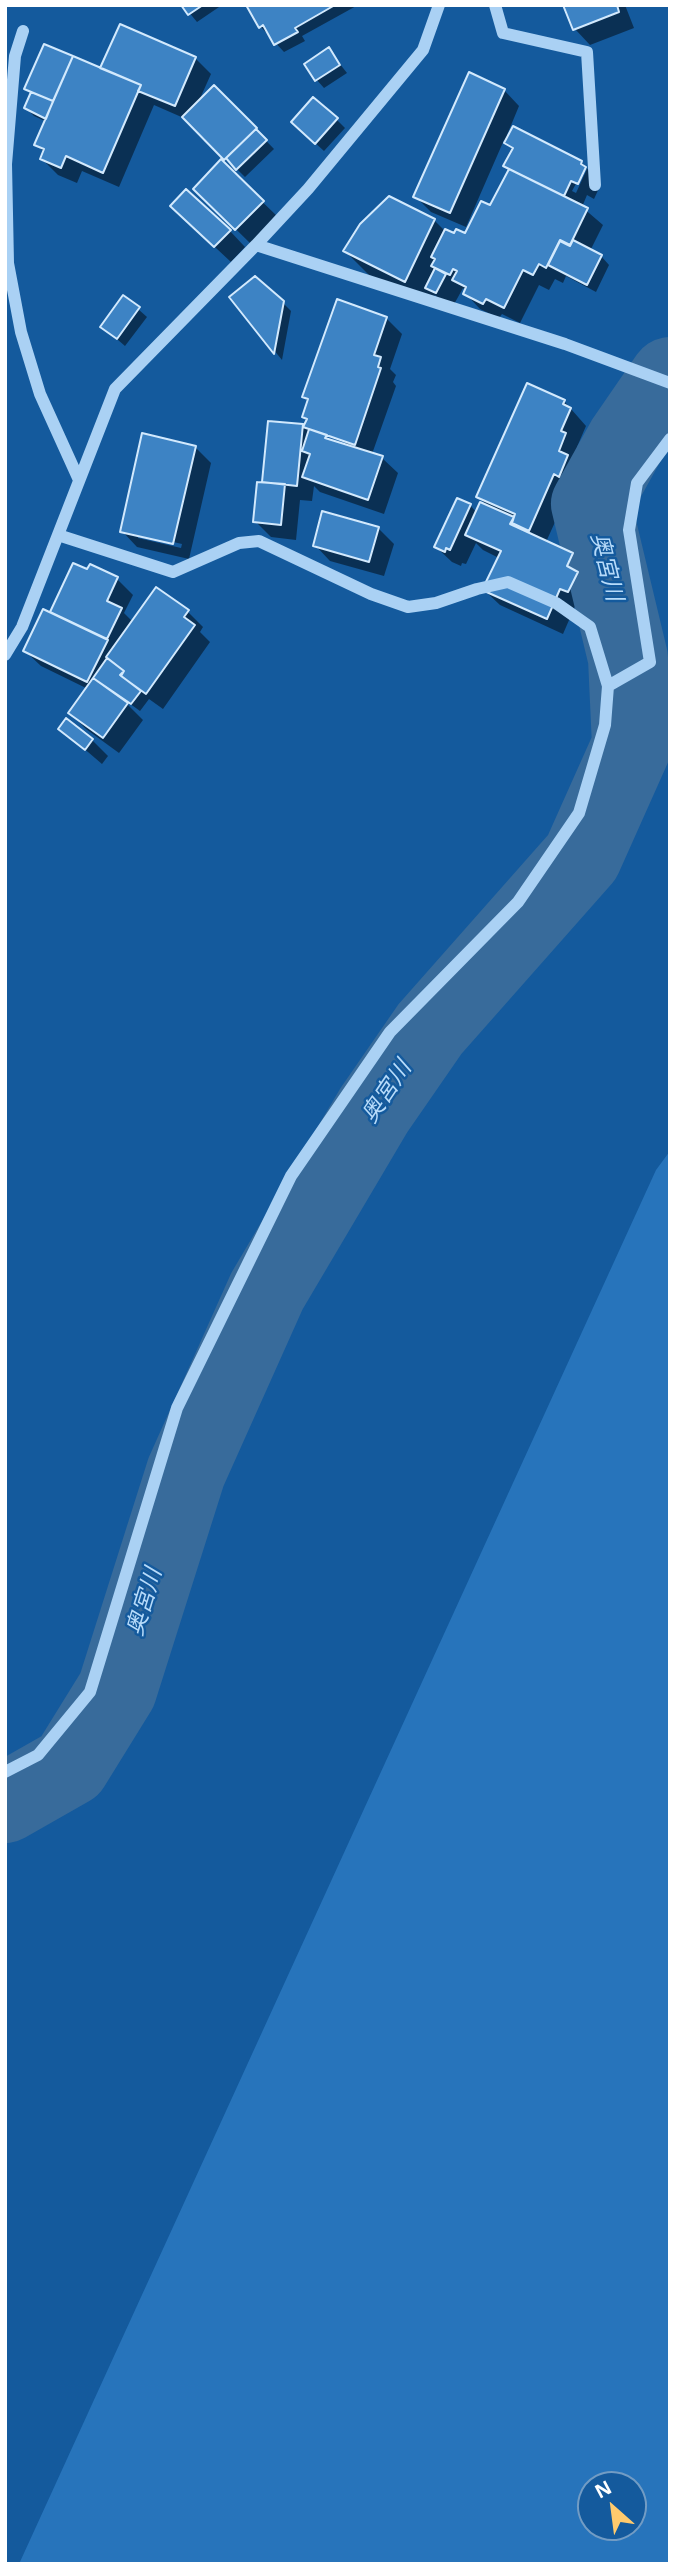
<!DOCTYPE html>
<html>
<head>
<meta charset="utf-8">
<style>
  body { margin:0 }
  #map { position:relative; width:675px; height:2569px; overflow:hidden; background:#145a9d; font-family:"Noto Sans",sans-serif }
  canvas { display:block }
  .frame { position:absolute; inset:0; border:7px solid #fff; pointer-events:none }
  .north { position:absolute; left:577px; top:2471px; width:70px; height:70px; box-sizing:border-box; background:#145a9d; border:2px solid #729cc4; border-radius:50%; rotate:332deg; font-size:19px; font-weight:700; line-height:28px; text-align:center; color:#fff }
  .north::after { content:''; display:block; margin:auto; width:24px; height:32px; background:#ffca6d; clip-path:polygon(50% 0,100% 100%,50% 72%,0 100%) }
</style>
</head>
<body>
<div id="map">
<canvas width="675" height="2569"></canvas>
<div class="frame"></div>
<div class="north">N</div>
</div>
<script>
const g = document.querySelector('canvas').getContext('2d');
g.lineJoin = 'round';
function fill(path, color) {
  g.fillStyle = color;
  g.fill(path, 'evenodd');
}
function poly(rows) {
  const path = new Path2D();
  for (const r of rows) {
    path.moveTo(r[0], r[1]);
    for (let i = 2; i < r.length; i += 2) path.lineTo(r[i], r[i + 1]);
  }
  return path;
}
function stroke(path, color, width, dash) {
  g.strokeStyle = color;
  g.lineWidth = width;
  g.lineCap = dash ? 'butt' : 'round';
  g.setLineDash(dash || []);
  g.stroke(path);
}
function drawText(font, color, halo, rows, align = 'center') {
  g.font = font + ' "Noto Sans","Noto Sans JP",sans-serif';
  g.lineWidth = 5;
  g.setLineDash([]);
  g.textBaseline = 'middle';
  g.strokeStyle = halo;
  g.fillStyle = color;
  for (const [text, x, y, turn = 0] of rows) {
    g.save();
    g.translate(x, y);
    g.rotate((+turn || 0) * Math.PI / 180);
    g.textAlign = isNaN(turn) ? turn : align;
    if (halo) g.strokeText(text, 0, 0);
    g.fillText(text, 0, 0);
    g.restore();
  }
}
const green = poly([
  [670,1151,670,2564,19,2564,656,1170],
  [591,2485,633,2485,633,2527,591,2527]
]);
const shadow = poly([
  [183,5,222,5,197,22],
  [248,5,358,5,302,36,305,41,284,52,260,26],
  [565,5,625,5,634,28,590,45,575,29],
  [328,49,347,73,324,88,316,79],
  [72,58,101,70,195,58,211,74,198,103,214,87,274,149,245,177,186,119,154,105,119,187,82,171,77,183,58,175,42,159,45,153,37,145,47,122,34,116,26,108,32,94,26,88],
  [504,90,519,106,507,135,581,162,601,184,594,199,587,195,582,207,603,225,590,251,601,256,609,265,596,292,566,276,563,283,555,279,549,290,539,285,520,323,502,314,499,318,480,309,465,293,466,291,463,288,452,308,443,304,435,295,430,305,369,275,345,251,434,220,445,231,454,236,466,235,491,208,510,171,505,166,514,150,504,140,466,227,431,212,415,196],
  [584,169,587,169,576,193,572,191],
  [337,120,345,128,324,151,301,130],
  [221,162,278,217,252,245,195,189],
  [188,222,230,231,245,247,231,262],
  [231,297,283,303,291,311,282,360],
  [138,309,147,317,125,346,102,326],
  [386,318,402,334,390,369,396,375,393,382,396,386,372,454,382,458,398,473,384,514,320,492,314,486,312,501,300,500,296,540,271,537,255,521,264,484,270,422,302,426,305,428,308,421,304,417,309,402,304,397],
  [326,433,346,440,345,446,323,440],
  [564,401,586,426,577,447,580,451,575,464,583,472,575,491,570,489,546,542,572,554,588,570,583,579,593,589,584,607,576,604,563,634,500,605,484,590,499,558,483,550,476,543,466,564,462,563,461,566,452,562,436,547,470,505,477,513,489,507,478,497],
  [195,447,211,463,189,559,137,547,122,531],
  [138,534,182,544,181,548,138,538],
  [378,528,394,544,384,576,330,561,315,545],
  [74,565,117,579,133,595,124,613,133,622,187,611,203,627,200,632,210,642,163,709,149,699,140,711,129,703,128,705,143,720,119,753,86,729,70,713,88,689,41,666,25,651,51,614],
  [60,728,92,740,108,756,102,764]
]);
const river = poly([
  [5,1803,70,1766,117,1690,186,1472,267,1291,374,1110,430,1029,582,857,632,745,628,658,591,504,626,441,670,377]
]);
const building = poly([
  [181,5,203,5,188,15,181,5],
  [246,5,335,5,295,28,298,32,274,45,263,25,259,28,246,5],
  [563,5,617,5,619,12,573,30,563,5],
  [120,24,196,57,175,106,138,91,141,85,100,68,120,24],
  [44,44,73,56,53,101,24,89,44,44],
  [329,47,340,65,315,81,304,64,329,47],
  [73,56,141,85,103,173,66,156,61,168,40,159,44,149,34,145,73,56],
  [469,72,505,89,450,213,413,197,469,72],
  [214,85,257,128,224,160,182,117,214,85],
  [31,92,53,101,46,119,24,108,31,92],
  [313,97,338,118,315,144,291,122,313,97],
  [513,126,582,161,581,164,586,167,578,184,571,181,564,196,503,166,513,148,504,143,513,126],
  [256,129,267,140,236,170,226,158,256,129],
  [221,159,264,201,235,230,193,189,221,159],
  [509,169,588,208,570,245,560,240,546,268,539,264,533,275,523,270,504,308,486,299,483,304,463,294,466,287,452,280,457,271,453,269,450,275,431,266,435,259,431,257,445,229,454,233,456,229,465,233,481,201,490,205,509,169],
  [186,189,231,230,214,247,170,206,186,189],
  [389,196,435,219,405,282,343,251,360,224,389,196],
  [573,240,602,255,587,285,548,265,560,241,570,246,573,240],
  [435,268,446,274,436,293,425,288,435,268],
  [255,276,284,301,274,354,229,297,255,276],
  [123,295,140,307,117,339,100,327,123,295],
  [337,299,387,317,374,355,381,357,378,367,381,368,355,445,303,427,307,419,302,417,308,399,302,397,337,299],
  [527,383,565,400,563,404,571,408,561,431,566,433,559,451,568,455,559,477,554,474,529,531,512,523,515,514,476,497,527,383],
  [268,421,303,424,297,486,262,482,268,421],
  [309,429,327,435,325,438,383,456,368,500,302,477,310,454,302,451,309,429],
  [142,433,196,446,173,544,120,532,142,433],
  [257,482,285,484,281,525,253,522,257,482],
  [457,498,471,504,450,550,446,548,445,552,434,547,457,498],
  [480,502,514,517,510,524,573,553,567,566,578,572,568,592,560,589,547,619,482,590,501,551,465,535,480,502],
  [322,511,379,527,369,562,313,546,322,511],
  [73,563,87,569,90,564,118,577,107,601,122,608,107,639,50,612,73,563],
  [156,587,189,610,184,617,195,625,146,694,121,676,124,671,106,657,156,587],
  [43,609,108,640,87,682,23,651,43,609],
  [107,658,124,671,120,675,141,691,131,704,93,678,107,658],
  [93,678,128,703,103,738,68,713,93,678],
  [66,718,93,739,85,750,58,729,66,718]
]);
const minor = poly([
  [495,5,503,33,587,52,595,185],
  [23,31,15,56,6,164,8,263,21,332,40,394,79,480],
  [256,245,565,344,670,383],
  [58,535,173,572,239,543,259,541,371,594,408,607,436,603,477,589,508,582,556,603,590,627,608,686],
  [5,655,22,627,115,389,256,245,308,189,423,50,439,5],
  [5,1772,38,1755,90,1692,177,1408,291,1176,390,1032,518,902,579,813,605,725,608,686,650,662,629,530,637,483,670,439]
]);
const waterNames = [
  ["奥宮川",606,567,76],
  ["奥宮川",387,1092,-56],
  ["奥宮川",145,1602,-73]
];
fill(green, '#2774bb');
fill(shadow, '#0007');
stroke(river, '#386b9b', 80);
fill(building, '#3d83c4');
stroke(building, '#d2e9fd', 2);
stroke(minor, '#aad1f4', 12);
drawText('italic 23px', '#b7dbfa', '#145a9d', waterNames);
</script>
</body>
</html>
